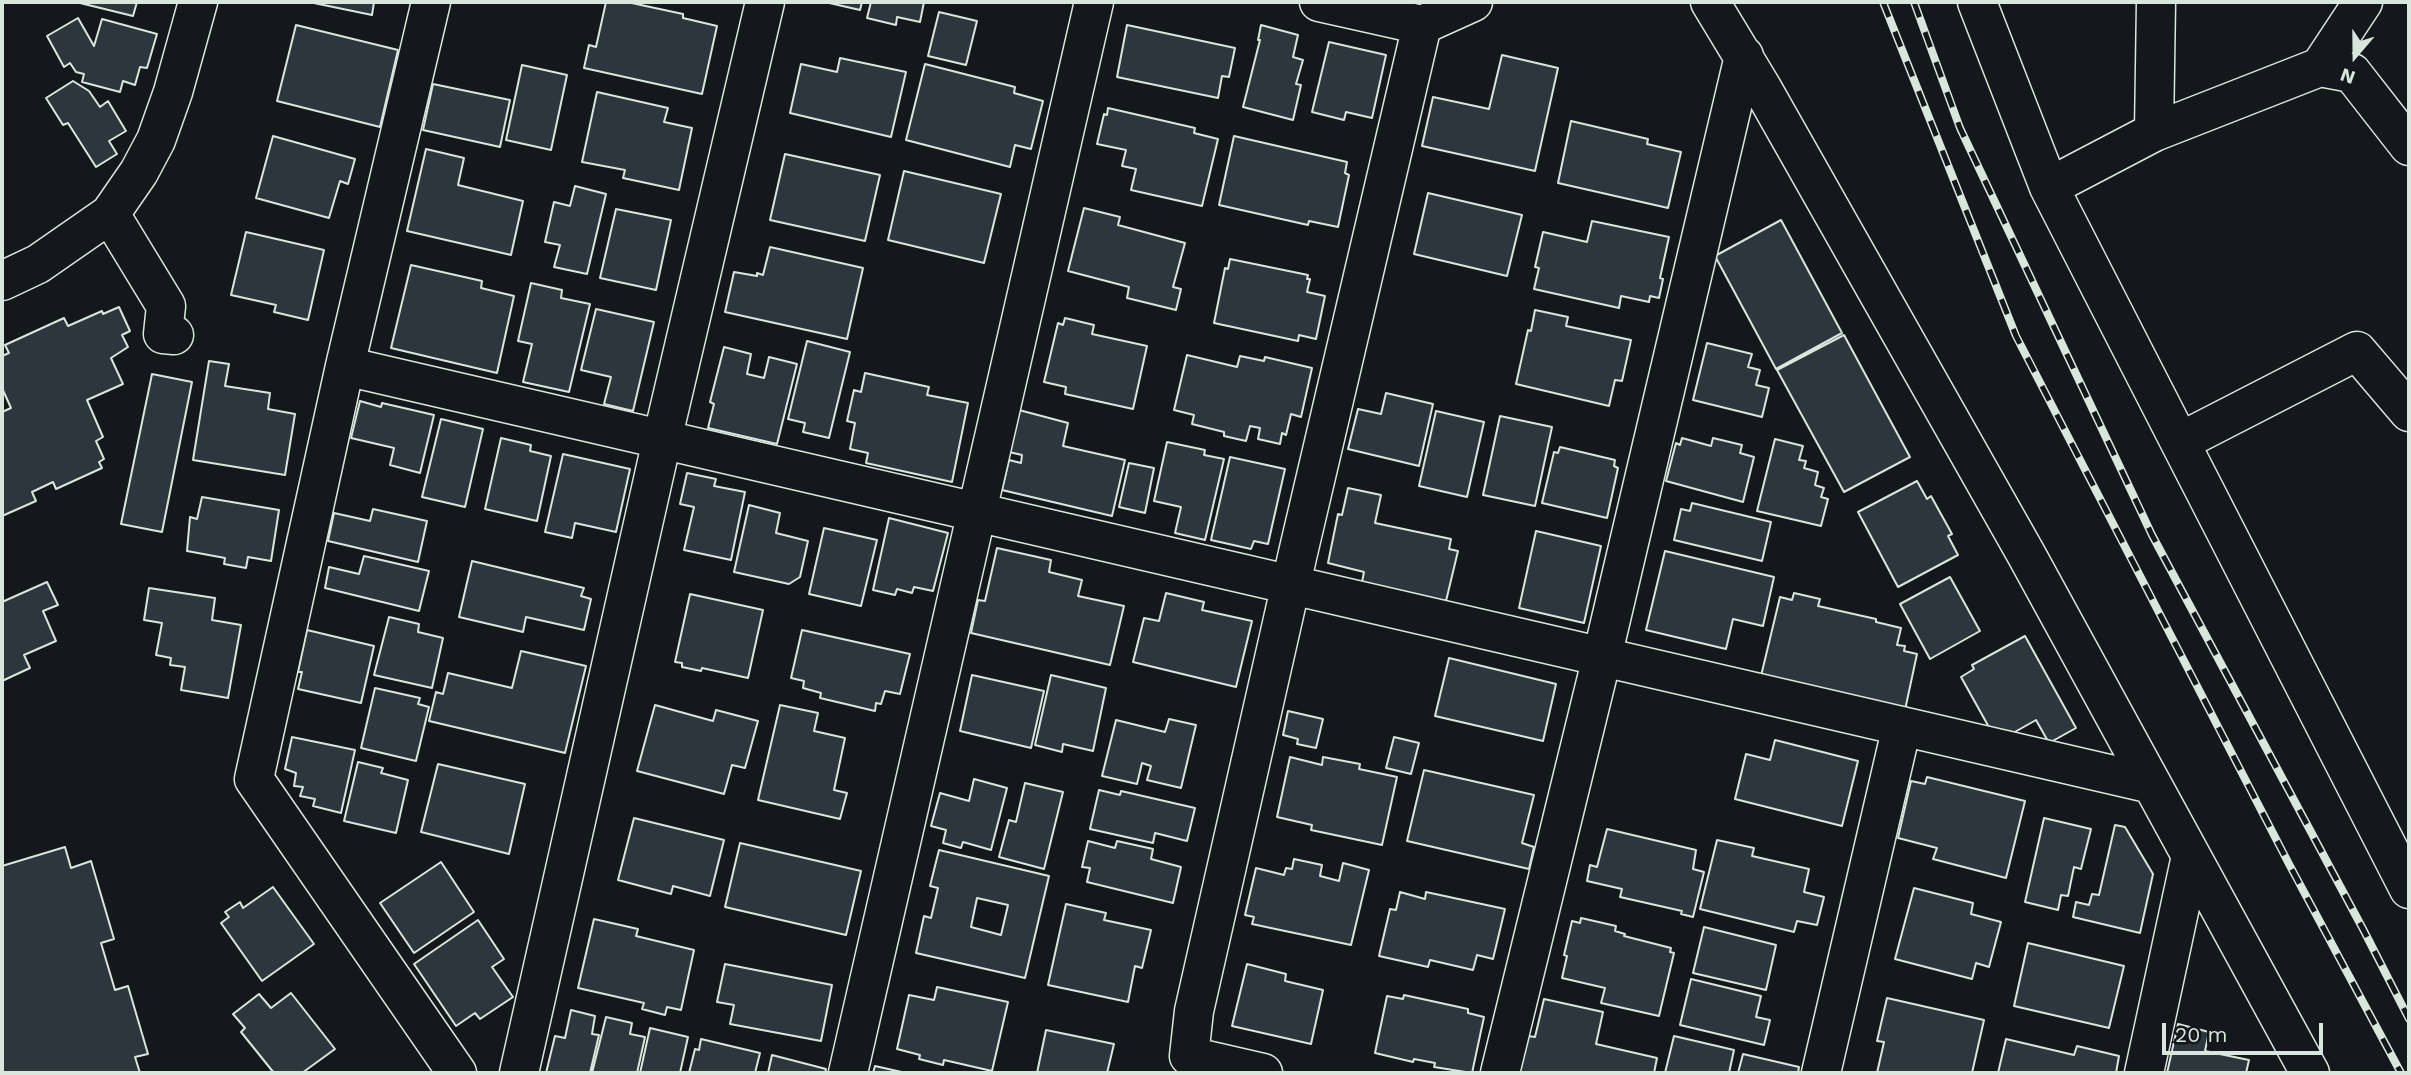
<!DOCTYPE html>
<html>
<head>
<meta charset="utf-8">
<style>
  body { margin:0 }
  #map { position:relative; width:2411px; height:1075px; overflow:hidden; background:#14181c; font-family:"Work Sans",sans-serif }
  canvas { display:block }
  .frame { position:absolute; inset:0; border:4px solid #d8e6dc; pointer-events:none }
  .north { position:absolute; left:2320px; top:21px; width:70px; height:70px; -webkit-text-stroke:5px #14181c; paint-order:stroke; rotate:200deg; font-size:19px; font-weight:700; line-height:28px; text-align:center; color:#d8e6dc }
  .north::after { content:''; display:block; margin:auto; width:24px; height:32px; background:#d8e6dc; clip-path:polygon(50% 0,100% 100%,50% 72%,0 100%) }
  .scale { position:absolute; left:2162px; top:1023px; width:161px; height:32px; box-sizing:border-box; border:4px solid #d8e6dc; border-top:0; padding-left:9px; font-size:21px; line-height:24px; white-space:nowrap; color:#d8e6dc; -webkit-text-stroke:5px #14181c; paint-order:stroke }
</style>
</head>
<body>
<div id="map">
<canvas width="2411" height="1075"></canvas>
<div class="frame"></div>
<div class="north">N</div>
<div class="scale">20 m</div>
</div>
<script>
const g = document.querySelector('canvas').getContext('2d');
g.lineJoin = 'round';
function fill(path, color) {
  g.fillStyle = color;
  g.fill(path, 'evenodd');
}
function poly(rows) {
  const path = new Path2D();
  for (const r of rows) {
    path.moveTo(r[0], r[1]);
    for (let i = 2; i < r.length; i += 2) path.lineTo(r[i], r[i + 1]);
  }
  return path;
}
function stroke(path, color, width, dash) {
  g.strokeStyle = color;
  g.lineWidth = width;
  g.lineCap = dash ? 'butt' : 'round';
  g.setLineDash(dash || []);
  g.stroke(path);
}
const building = poly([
  [76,2,137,2,133,16,76,2],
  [309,2,374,2,372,15,309,2],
  [606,2,627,2,683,14,683,18,717,26,702,94,584,68,589,45,596,47,606,2],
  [825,2,862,2,860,10,825,2],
  [871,2,924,2,920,22,897,17,896,25,867,18,871,2],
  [939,12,977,21,966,65,928,56,939,12],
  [78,18,94,46,102,19,157,34,147,68,140,67,135,85,123,81,120,92,82,82,84,74,76,72,70,63,64,67,47,36,78,18],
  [296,25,398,50,380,127,277,101,296,25],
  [1127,25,1235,48,1229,77,1222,76,1218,98,1117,77,1127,25],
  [1261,25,1298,35,1293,57,1303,60,1296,84,1301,85,1293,120,1243,107,1260,40,1258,40,1261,25],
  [1329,42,1386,55,1372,118,1346,112,1344,120,1312,112,1329,42],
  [1502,55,1558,68,1535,171,1422,146,1433,97,1489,109,1502,55],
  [840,58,906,72,891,137,790,113,801,64,837,72,840,58],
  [925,64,1015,87,1014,93,1043,101,1031,149,1015,145,1010,167,906,140,925,64],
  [522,65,567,75,551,150,506,140,522,65],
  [73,81,89,91,100,107,108,101,126,131,109,141,117,154,96,167,68,123,63,125,46,98,73,81],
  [433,84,510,100,500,147,423,130,433,84],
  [597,92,668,108,664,122,692,128,679,190,623,178,625,170,582,162,597,92],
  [1108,108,1195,128,1194,133,1218,139,1202,206,1131,190,1136,169,1122,166,1126,150,1097,144,1104,114,1107,115,1108,108],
  [1571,121,1648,139,1647,144,1681,152,1668,208,1558,183,1571,121],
  [273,136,355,159,348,184,340,181,329,218,256,198,273,136],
  [1234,136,1347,162,1345,173,1349,175,1338,227,1309,221,1308,225,1219,205,1234,136],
  [426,149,464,158,458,185,523,201,511,255,407,231,426,149],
  [785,154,880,175,865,241,770,220,785,154],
  [904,171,1001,194,984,263,888,240,904,171],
  [575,186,606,194,587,274,554,267,560,245,545,242,554,202,570,206,575,186],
  [1428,193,1522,215,1507,276,1414,254,1428,193],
  [1084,208,1120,217,1118,225,1185,243,1173,287,1181,289,1176,310,1127,298,1129,287,1068,271,1084,208],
  [616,209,671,220,656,290,600,278,616,209],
  [1781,220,1842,333,1776,369,1715,256,1781,220],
  [1592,221,1669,237,1660,278,1663,279,1659,298,1650,296,1649,302,1621,296,1619,308,1534,289,1539,268,1535,267,1543,232,1587,242,1592,221],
  [246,232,324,250,308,320,274,312,276,305,231,295,246,232],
  [770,247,863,268,847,339,725,312,734,272,757,276,757,273,763,275,770,247],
  [1230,259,1308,275,1307,279,1310,279,1307,292,1325,296,1316,339,1299,335,1298,341,1214,323,1225,268,1228,269,1230,259],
  [411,265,482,281,481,288,514,296,497,373,391,348,411,265],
  [531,283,562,290,561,298,590,304,569,392,523,382,532,344,518,341,531,283],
  [119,307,130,331,122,335,128,347,111,358,123,384,87,400,103,437,96,441,104,459,99,462,102,468,56,489,53,482,32,492,36,501,2,516,2,412,11,408,2,388,2,356,9,353,5,345,64,318,68,326,102,311,103,314,119,307],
  [596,309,654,322,633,411,604,404,611,377,581,370,596,309],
  [1535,310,1568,317,1566,326,1631,340,1622,381,1615,380,1609,406,1516,384,1528,330,1531,331,1535,310],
  [1065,318,1094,325,1092,334,1147,346,1133,409,1065,394,1066,387,1044,382,1058,323,1063,325,1065,318],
  [1844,335,1910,457,1844,492,1777,370,1844,335],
  [807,341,850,352,829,438,803,432,805,423,788,419,807,341],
  [1707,343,1752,354,1748,367,1760,370,1756,385,1769,388,1762,417,1693,400,1707,343],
  [724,347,751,354,747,374,764,378,769,357,797,364,777,444,708,428,714,404,710,402,724,347],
  [1187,355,1237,367,1240,356,1264,361,1265,357,1312,368,1301,417,1291,414,1286,435,1282,433,1280,444,1258,439,1260,428,1250,426,1246,441,1224,436,1224,432,1192,424,1194,415,1174,410,1187,355],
  [209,361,229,364,225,386,270,393,268,409,295,414,285,475,193,460,209,361],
  [865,373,929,387,927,395,968,403,952,482,866,463,868,453,850,449,855,423,847,421,854,390,861,392,865,373],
  [152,374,192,382,162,532,121,524,152,374],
  [1386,393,1433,404,1419,466,1348,449,1358,409,1381,414,1386,393],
  [360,401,381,407,382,403,434,415,420,473,390,465,394,448,351,438,360,401],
  [1019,410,1068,423,1063,446,1125,460,1112,516,1002,490,1009,460,1021,463,1022,455,1009,452,1019,410],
  [1436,411,1484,422,1467,497,1419,486,1436,411],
  [1500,416,1552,427,1535,506,1483,495,1500,416],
  [441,419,483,429,465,507,422,497,441,419],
  [501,438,531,445,530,451,551,456,537,521,485,509,501,438],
  [1682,438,1711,446,1713,438,1742,445,1740,453,1754,457,1743,502,1666,481,1676,443,1680,445,1682,438],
  [1775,439,1803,446,1799,460,1806,461,1804,468,1818,472,1815,485,1824,488,1821,497,1828,499,1821,526,1757,511,1775,439],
  [1167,442,1205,450,1204,455,1224,459,1205,540,1175,533,1181,507,1154,501,1167,442],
  [1560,447,1615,460,1614,466,1618,468,1607,518,1542,503,1554,452,1558,453,1560,447],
  [563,454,630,469,616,532,575,523,572,538,545,532,563,454],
  [1230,457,1285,469,1268,544,1254,541,1251,549,1211,540,1230,457],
  [1129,463,1154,468,1145,513,1119,507,1129,463],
  [687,473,716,479,714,486,745,492,731,560,684,550,694,507,680,504,687,473],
  [1917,481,1927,499,1931,496,1952,534,1948,536,1958,555,1898,587,1858,512,1917,481],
  [1348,488,1381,495,1375,523,1451,539,1449,549,1458,551,1446,601,1362,582,1364,572,1328,563,1338,514,1342,515,1348,488],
  [202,497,279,510,271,561,248,557,246,568,224,564,225,558,187,551,190,517,197,519,202,497],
  [1692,503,1771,522,1762,561,1674,540,1681,509,1690,511,1692,503],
  [749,505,780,513,776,533,808,541,800,577,789,584,734,572,749,505],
  [373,509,427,521,418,562,328,541,334,513,370,521,373,509],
  [889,518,948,533,933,591,914,587,912,593,897,589,895,595,873,590,889,518],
  [824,528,877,540,861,606,809,594,824,528],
  [1536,531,1601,546,1584,623,1519,608,1536,531],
  [997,548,1051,560,1049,572,1082,580,1078,596,1124,606,1110,665,971,633,978,600,985,601,997,548],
  [1665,551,1774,577,1763,626,1733,619,1726,649,1646,630,1665,551],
  [364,556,429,571,419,611,325,588,329,567,359,574,364,556],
  [472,561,584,588,581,596,591,599,584,630,526,617,523,632,459,617,472,561],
  [1950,577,1980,631,1930,659,1900,604,1950,577],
  [47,582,58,605,43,611,56,641,24,655,30,668,2,681,2,602,47,582],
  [149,588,215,598,212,620,241,625,228,698,181,690,185,667,170,665,171,658,156,655,162,623,144,620,149,588],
  [1166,593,1204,602,1202,610,1252,621,1236,687,1133,662,1144,618,1159,621,1166,593],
  [1794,593,1820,599,1818,606,1876,619,1876,622,1901,628,1897,645,1905,646,1904,651,1917,654,1905,710,1761,676,1780,597,1792,600,1794,593],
  [690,594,763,610,748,678,702,668,701,671,682,667,682,663,675,662,690,594],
  [389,617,419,624,418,632,443,638,432,688,374,675,389,617],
  [307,630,374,646,361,703,298,689,302,672,298,672,307,630],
  [802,630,910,654,900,694,885,691,881,704,876,703,875,711,820,698,821,693,803,688,804,681,791,678,802,630],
  [2025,636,2076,728,2049,743,2036,720,2013,733,1990,729,1961,677,1974,669,1972,665,2025,636],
  [521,651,586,666,565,753,429,721,436,692,443,694,448,673,512,688,521,651],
  [1449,658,1556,684,1543,741,1435,716,1449,658],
  [972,675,1044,691,1031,748,960,731,972,675],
  [1051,675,1106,688,1093,751,1063,744,1062,752,1035,745,1051,675],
  [375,688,420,698,418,704,429,707,416,761,361,748,375,688],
  [655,705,713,721,716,710,758,721,745,768,732,765,724,794,637,771,655,705],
  [780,705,818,713,814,731,845,738,834,790,847,793,840,819,758,800,780,705],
  [1288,711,1323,719,1316,748,1297,744,1298,739,1283,735,1288,711],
  [1169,719,1196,725,1181,788,1147,780,1151,766,1142,763,1137,784,1102,776,1116,720,1165,732,1169,719],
  [292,737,355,750,341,813,313,806,315,799,300,796,303,787,294,786,296,773,285,769,292,737],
  [1394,737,1419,743,1411,774,1386,768,1394,737],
  [1775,740,1858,761,1842,826,1735,799,1746,754,1770,760,1775,740],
  [1290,757,1322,765,1323,757,1360,764,1359,769,1397,777,1382,845,1311,830,1312,825,1277,817,1290,757],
  [358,762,383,768,381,773,408,780,396,833,344,821,358,762],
  [438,764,525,784,509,854,421,832,438,764],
  [1424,770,1534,795,1522,843,1534,847,1529,869,1407,841,1424,770],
  [1927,777,2025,801,2006,878,1933,859,1937,848,1898,838,1911,781,1925,784,1927,777],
  [974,779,1007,788,991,850,963,842,961,848,943,843,946,830,931,826,940,793,969,801,974,779],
  [1025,783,1063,792,1044,869,999,857,1009,820,1016,822,1025,783],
  [1099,790,1120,795,1121,791,1195,808,1187,841,1155,833,1153,843,1090,829,1099,790],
  [634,818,724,840,710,896,673,886,671,894,618,880,634,818],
  [2044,818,2091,829,2081,869,2074,867,2068,896,2061,895,2058,910,2025,902,2044,818],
  [2115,825,2125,827,2153,874,2140,933,2073,917,2076,902,2089,905,2092,894,2099,895,2115,825],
  [1607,829,1696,850,1693,869,1704,872,1693,917,1681,914,1682,911,1620,897,1622,889,1587,881,1590,865,1597,867,1607,829],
  [1717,840,1754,848,1752,856,1809,869,1804,892,1824,897,1817,925,1797,921,1794,932,1700,909,1717,840],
  [1088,841,1115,848,1117,841,1153,849,1151,859,1181,867,1173,903,1087,882,1090,868,1082,867,1088,841],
  [740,843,861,871,846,935,725,907,740,843],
  [65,847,71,868,91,861,114,939,101,943,115,990,128,986,148,1054,135,1057,140,1073,2,1073,2,866,65,847],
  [939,850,1049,876,1025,978,916,953,924,916,931,918,938,888,930,886,939,850],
  [977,898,1008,905,1001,935,971,927,977,898],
  [1294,859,1322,865,1320,876,1339,881,1343,863,1369,870,1351,945,1252,924,1254,917,1245,915,1256,868,1284,875,1286,868,1292,869,1294,859],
  [441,862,474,912,414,953,380,903,441,862],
  [273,887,314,944,262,981,221,923,229,917,225,912,240,902,243,908,273,887],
  [1914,888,1973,903,1971,914,2001,922,1989,967,1976,963,1972,979,1895,959,1914,888],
  [1400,892,1425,899,1426,892,1505,909,1493,959,1477,955,1473,970,1430,960,1428,967,1379,956,1390,909,1396,910,1400,892],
  [1066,904,1106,913,1104,920,1151,930,1142,968,1135,966,1128,1002,1048,985,1066,904],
  [1581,918,1616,926,1615,931,1625,934,1624,936,1671,948,1670,952,1674,953,1659,1016,1601,1003,1605,988,1562,978,1567,956,1564,955,1572,921,1580,923,1581,918],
  [594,919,638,929,636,936,694,950,681,1010,667,1007,665,1015,642,1009,644,1003,578,988,594,919],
  [478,920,504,959,492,967,513,997,480,1019,475,1013,456,1026,414,964,478,920],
  [1704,927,1776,945,1766,990,1693,973,1704,927],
  [2028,943,2124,966,2109,1028,2014,1006,2028,943],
  [725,964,832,985,821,1041,730,1024,734,1005,717,1002,725,964],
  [1247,964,1286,974,1285,981,1323,990,1311,1044,1232,1026,1247,964],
  [1691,979,1761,996,1756,1017,1770,1020,1764,1045,1680,1025,1691,979],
  [937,987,1008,1002,992,1071,944,1060,943,1065,919,1059,920,1055,897,1049,909,995,934,1000,937,987],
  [291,993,335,1049,302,1073,274,1073,241,1032,245,1028,233,1014,259,994,271,1008,291,993],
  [1404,995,1468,1009,1468,1013,1484,1017,1472,1073,1434,1067,1435,1063,1414,1059,1413,1062,1375,1053,1387,996,1403,999,1404,995],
  [1887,998,1984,1020,1972,1073,1877,1073,1884,1042,1877,1041,1887,998],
  [1544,999,1603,1012,1596,1044,1657,1058,1654,1073,1519,1073,1528,1036,1535,1037,1544,999],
  [571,1010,595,1016,592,1034,599,1035,590,1073,546,1073,555,1036,565,1038,571,1010],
  [606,1017,632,1023,630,1034,645,1037,637,1073,592,1073,606,1017],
  [2178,1024,2209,1032,2205,1051,2249,1060,2246,1073,2167,1073,2178,1024],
  [650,1028,688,1037,680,1073,640,1073,650,1028],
  [1046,1030,1114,1044,1107,1073,1037,1073,1046,1030],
  [1674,1036,1734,1050,1729,1073,1665,1073,1674,1036],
  [701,1039,760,1053,755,1073,689,1073,695,1049,699,1050,701,1039],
  [2006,1039,2074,1055,2077,1046,2119,1056,2116,1073,1998,1073,2006,1039],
  [1743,1054,1799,1067,1798,1073,1738,1073,1743,1054],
  [772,1055,826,1069,825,1073,768,1073,772,1055],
  [875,1066,906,1073,873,1073,875,1066]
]);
const minor = poly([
  [431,2,345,366,254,779,457,1073],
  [1319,2,1422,25,1473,2],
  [1710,2,1762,88,2026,554,2310,1073],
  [1977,2,2049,187,2409,889],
  [2320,67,2363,2],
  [2154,132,2156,2],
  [2049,187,2154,132,2320,67,2352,73,2409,146],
  [110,214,166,306,163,334,174,335],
  [2,281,38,264,110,214,139,172,156,140,173,92,198,2],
  [345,366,2152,784],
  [2180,442,2357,351,2409,412],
  [519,1073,662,440,765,2],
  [848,1073,1094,2],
  [1263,1073,1189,1056,1194,1011,1298,553,1422,25],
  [1500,1073,1602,657,1744,56],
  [1821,1073,1902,726],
  [2144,1073,2191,856]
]);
const rail = poly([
  [1883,2,2016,336,2289,864,2401,1073],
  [1914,2,1960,128,2152,535,2363,929,2409,1019]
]);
fill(building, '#2c363c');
stroke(building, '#d8e6dc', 2);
stroke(minor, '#d8e6dc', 41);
stroke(minor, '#14181c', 38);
stroke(rail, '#d8e6dc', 8);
stroke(rail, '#14181c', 5, [16]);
</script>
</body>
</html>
